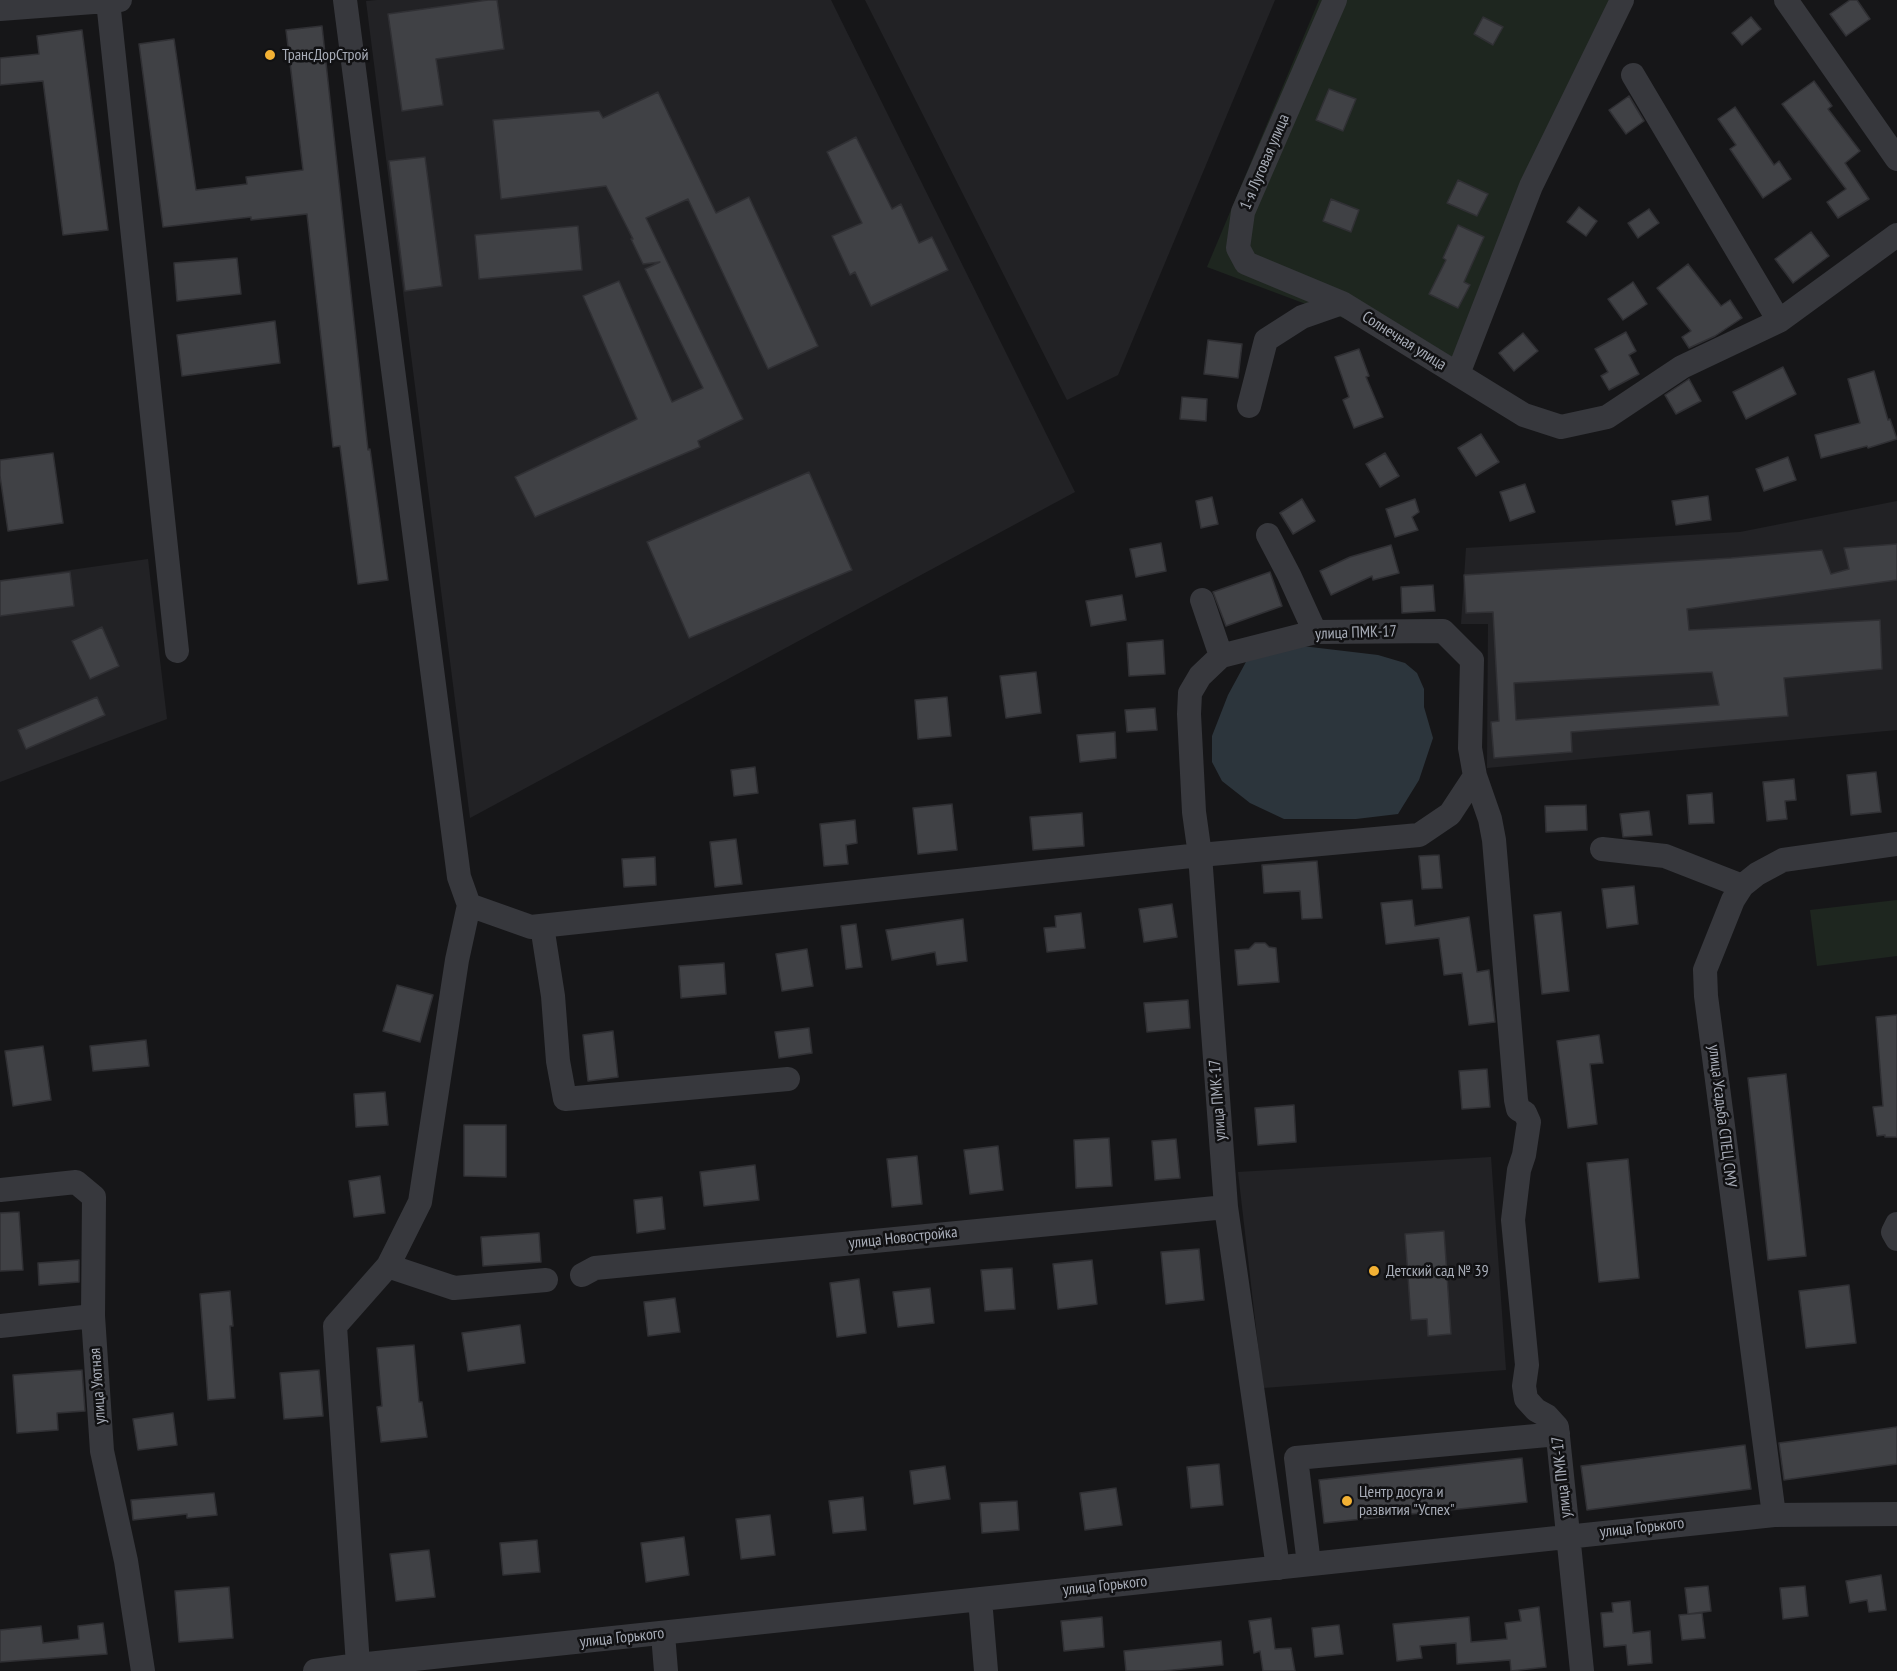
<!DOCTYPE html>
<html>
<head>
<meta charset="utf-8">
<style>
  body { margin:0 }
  canvas { display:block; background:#161618 }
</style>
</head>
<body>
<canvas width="1897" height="1671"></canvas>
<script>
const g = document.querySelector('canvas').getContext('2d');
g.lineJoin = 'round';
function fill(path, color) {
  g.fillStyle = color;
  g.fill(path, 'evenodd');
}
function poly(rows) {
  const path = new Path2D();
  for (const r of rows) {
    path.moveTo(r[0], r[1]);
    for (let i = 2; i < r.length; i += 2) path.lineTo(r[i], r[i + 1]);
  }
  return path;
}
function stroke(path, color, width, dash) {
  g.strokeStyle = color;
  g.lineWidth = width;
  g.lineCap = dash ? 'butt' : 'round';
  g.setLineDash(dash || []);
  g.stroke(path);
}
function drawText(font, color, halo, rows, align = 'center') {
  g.font = font + ' "PT Sans Narrow",sans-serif';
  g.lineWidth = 5;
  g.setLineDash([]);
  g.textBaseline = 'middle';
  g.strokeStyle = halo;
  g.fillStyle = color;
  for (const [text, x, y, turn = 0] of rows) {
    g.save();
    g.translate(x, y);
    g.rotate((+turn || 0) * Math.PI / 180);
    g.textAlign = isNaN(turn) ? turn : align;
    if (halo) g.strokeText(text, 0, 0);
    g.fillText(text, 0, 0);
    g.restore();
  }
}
const built = poly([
  [377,0,831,0,1075,492,470,818,366,1],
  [865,0,1275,0,1118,375,1067,400],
  [1897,501,1897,730,1487,768,1488,624,1461,624,1466,548,1740,532],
  [148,559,167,719,0,782,0,580],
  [1491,1157,1506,1370,1263,1388,1238,1172]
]);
const green = poly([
  [1319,0,1616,0,1458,361,1207,267],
  [1897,900,1897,956,1817,966,1810,910]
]);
const water = poly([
  [1302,646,1378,655,1405,663,1417,673,1424,689,1424,707,1433,738,1419,780,1398,814,1356,819,1284,819,1250,803,1222,781,1212,762,1212,736,1228,695,1247,660]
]);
const building = poly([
  [488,0,497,0,504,49,436,59,443,105,402,111,388,14,488,0],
  [1850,0,1857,0,1870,19,1846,36,1830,14,1850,0],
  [1483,17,1503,27,1493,45,1474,34,1483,17],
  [1751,17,1761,29,1742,45,1732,33,1751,17],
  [322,26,368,450,370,449,388,580,358,584,340,446,333,447,307,214,251,220,251,217,163,227,139,44,174,39,196,190,247,184,246,177,303,170,286,30,322,26],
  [82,30,108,230,63,235,43,81,0,85,0,58,39,54,37,36,82,30],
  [1814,81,1832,106,1828,109,1860,151,1845,163,1869,199,1838,218,1827,202,1846,189,1782,104,1814,81],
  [1329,89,1356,99,1343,131,1316,120,1329,89],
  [658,92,716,213,749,197,818,346,768,369,688,199,646,218,743,419,698,441,700,447,535,517,515,477,637,419,583,296,619,281,672,402,703,388,645,269,660,262,643,264,631,239,633,239,606,186,501,199,493,120,599,111,603,118,658,92],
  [1629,96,1644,121,1626,134,1609,110,1629,96],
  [1735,107,1774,165,1779,161,1791,179,1763,198,1730,149,1736,145,1718,119,1735,107],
  [856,137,892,209,901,204,919,243,932,237,948,270,871,306,855,272,850,275,832,236,862,223,827,152,856,137],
  [425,157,442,286,405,291,389,161,425,157],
  [1458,180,1488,194,1477,216,1447,203,1458,180],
  [1331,199,1359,210,1351,232,1323,221,1331,199],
  [1579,207,1597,221,1586,236,1567,222,1579,207],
  [1649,209,1659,223,1638,238,1628,223,1649,209],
  [1458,225,1484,237,1464,282,1470,285,1458,308,1429,294,1446,260,1443,258,1458,225],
  [578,226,582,270,479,279,475,235,578,226],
  [1811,232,1829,256,1793,283,1775,259,1811,232],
  [237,258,241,294,177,301,174,263,237,258],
  [1688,264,1721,306,1730,300,1742,318,1715,336,1689,348,1682,337,1691,331,1657,288,1688,264],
  [1633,282,1647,304,1623,320,1608,299,1633,282],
  [275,321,280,363,182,376,177,335,275,321],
  [1626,332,1636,351,1629,355,1639,374,1609,390,1601,376,1608,372,1595,349,1626,332],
  [1523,333,1538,351,1514,371,1499,353,1523,333],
  [1208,340,1242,344,1238,378,1204,374,1208,340],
  [1359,349,1369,376,1366,377,1383,417,1354,428,1343,400,1349,397,1335,357,1359,349],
  [1783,367,1796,394,1746,419,1733,392,1783,367],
  [1874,371,1888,420,1890,419,1897,439,1868,448,1867,446,1821,458,1815,435,1860,423,1848,379,1874,371],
  [1689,379,1701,401,1676,414,1665,395,1689,379],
  [1182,397,1207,399,1206,421,1180,419,1182,397],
  [1481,434,1499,462,1476,476,1458,448,1481,434],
  [53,453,63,523,8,531,0,476,0,460,53,453],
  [1385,453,1399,476,1380,487,1366,464,1385,453],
  [1788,457,1796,480,1764,491,1756,469,1788,457],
  [809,472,852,570,689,638,647,542,809,472],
  [1525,484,1535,512,1510,521,1500,492,1525,484],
  [1708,496,1711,520,1676,525,1672,501,1708,496],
  [1212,497,1218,524,1201,528,1196,501,1212,497],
  [1302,499,1315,521,1293,534,1280,513,1302,499],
  [1415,499,1419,512,1412,517,1418,530,1395,537,1386,509,1415,499],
  [1161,543,1166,571,1136,577,1130,549,1161,543],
  [1897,544,1897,580,1687,609,1689,630,1880,620,1882,669,1784,678,1788,716,1571,732,1572,752,1494,758,1491,722,1499,721,1493,612,1466,613,1464,575,1731,558,1822,550,1831,574,1849,569,1844,548,1897,544],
  [1712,672,1719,705,1516,720,1514,683,1712,672],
  [1391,545,1399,573,1373,580,1372,576,1331,595,1320,571,1350,557,1391,545],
  [70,572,74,606,0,616,0,581,70,572],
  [1270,572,1282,606,1226,626,1213,592,1270,572],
  [1433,585,1435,611,1402,613,1401,587,1433,585],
  [1122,595,1126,620,1091,626,1086,601,1122,595],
  [102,627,119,666,90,679,72,641,102,627],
  [1163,640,1165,674,1129,676,1127,643,1163,640],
  [1036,672,1041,713,1006,718,1000,676,1036,672],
  [97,697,105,715,26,749,18,730,97,697],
  [947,697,951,736,918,739,915,700,947,697],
  [1155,708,1157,730,1127,732,1125,710,1155,708],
  [1115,732,1116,758,1080,762,1077,735,1115,732],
  [755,767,758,793,734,796,731,770,755,767],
  [1876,772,1881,812,1851,815,1847,775,1876,772],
  [1794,779,1796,800,1785,801,1787,819,1767,821,1763,782,1794,779],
  [1712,793,1714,823,1689,824,1687,795,1712,793],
  [952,804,957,850,918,854,913,808,952,804],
  [1586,805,1587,830,1546,832,1545,806,1586,805],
  [1649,811,1652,835,1623,837,1620,814,1649,811],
  [1082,813,1084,846,1033,850,1030,817,1082,813],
  [855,820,857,843,846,845,848,864,824,866,820,824,855,820],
  [736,839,742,884,715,887,710,842,736,839],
  [1439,855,1442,888,1422,889,1419,856,1439,855],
  [655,857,656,885,624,887,622,859,655,857],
  [1317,861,1322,918,1302,919,1300,891,1264,893,1262,865,1317,861],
  [1634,886,1638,924,1607,928,1602,889,1634,886],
  [1412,900,1415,926,1469,917,1477,972,1489,970,1495,1022,1469,1025,1462,973,1444,975,1439,938,1386,944,1381,903,1412,900],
  [1172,904,1177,937,1144,942,1139,909,1172,904],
  [1561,912,1569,991,1542,994,1534,915,1561,912],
  [1081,913,1085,948,1047,952,1044,928,1056,927,1055,916,1081,913],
  [963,919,967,961,937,965,935,952,892,960,886,930,963,919],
  [856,924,862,967,846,969,841,926,856,924],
  [1255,943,1265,943,1269,947,1276,948,1279,982,1238,985,1235,950,1249,949,1255,943],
  [807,949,813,986,782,991,776,954,807,949],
  [724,963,726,994,681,998,679,966,724,963],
  [397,985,433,995,420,1042,383,1031,397,985],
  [1188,1000,1190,1028,1147,1032,1144,1003,1188,1000],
  [1897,1015,1897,1137,1885,1137,1885,1135,1877,1136,1873,1107,1883,1106,1876,1017,1897,1015],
  [809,1028,812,1053,779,1058,775,1032,809,1028],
  [613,1031,618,1077,588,1081,583,1035,613,1031],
  [1599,1035,1603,1063,1590,1064,1597,1124,1568,1128,1557,1041,1599,1035],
  [146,1040,149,1066,93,1071,90,1046,146,1040],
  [43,1046,51,1100,13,1106,5,1051,43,1046],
  [1487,1069,1490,1107,1462,1109,1459,1071,1487,1069],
  [1786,1074,1806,1256,1768,1260,1748,1078,1786,1074],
  [385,1092,388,1125,356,1127,354,1094,385,1092],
  [1294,1105,1296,1142,1258,1145,1255,1108,1294,1105],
  [464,1125,506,1125,506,1177,464,1176,464,1125],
  [1109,1138,1112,1186,1076,1188,1074,1140,1109,1138],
  [1176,1139,1180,1178,1155,1180,1152,1141,1176,1139],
  [998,1146,1003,1190,970,1194,964,1150,998,1146],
  [917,1156,922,1204,892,1207,887,1159,917,1156],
  [1628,1159,1639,1278,1599,1282,1587,1163,1628,1159],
  [755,1165,759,1200,704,1206,700,1172,755,1165],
  [380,1176,385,1213,354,1217,349,1181,380,1176],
  [662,1197,665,1229,637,1233,634,1200,662,1197],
  [19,1212,23,1270,0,1271,0,1213,19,1212],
  [1444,1231,1451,1334,1428,1336,1427,1319,1411,1320,1405,1234,1444,1231],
  [539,1233,541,1262,483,1266,481,1237,539,1233],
  [1199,1249,1204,1300,1166,1304,1161,1252,1199,1249],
  [79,1260,79,1282,39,1285,38,1263,79,1260],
  [1092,1260,1097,1304,1058,1309,1053,1264,1092,1260],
  [1012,1268,1015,1309,985,1311,981,1270,1012,1268],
  [859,1279,866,1333,837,1337,830,1283,859,1279],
  [1849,1285,1856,1343,1806,1348,1799,1291,1849,1285],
  [930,1288,934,1323,898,1327,893,1292,930,1288],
  [230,1291,233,1326,230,1326,235,1398,208,1400,200,1294,230,1291],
  [675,1298,680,1332,648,1336,644,1302,675,1298],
  [520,1325,525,1363,468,1371,462,1333,520,1325],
  [414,1345,419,1402,422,1402,427,1437,381,1442,377,1407,382,1406,377,1348,414,1345],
  [82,1370,85,1411,57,1413,58,1430,17,1433,13,1375,82,1370],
  [319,1370,323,1416,284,1419,280,1373,319,1370],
  [173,1413,177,1445,138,1450,133,1419,173,1413],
  [1897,1427,1897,1464,1784,1480,1779,1443,1897,1427],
  [1745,1445,1751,1489,1587,1510,1581,1466,1745,1445],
  [1522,1458,1527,1502,1324,1523,1319,1480,1522,1458],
  [1219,1464,1223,1505,1191,1508,1187,1467,1219,1464],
  [945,1466,950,1499,914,1504,910,1471,945,1466],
  [1116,1488,1122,1525,1085,1530,1080,1493,1116,1488],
  [214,1493,217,1515,187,1518,187,1514,133,1520,131,1500,214,1493],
  [863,1497,866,1530,833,1533,829,1501,863,1497],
  [1017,1501,1019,1530,982,1533,980,1503,1017,1501],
  [770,1515,775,1555,741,1559,736,1519,770,1515],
  [684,1537,689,1575,646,1582,641,1543,684,1537],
  [537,1540,540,1572,503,1575,500,1543,537,1540],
  [429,1550,435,1597,396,1601,390,1554,429,1550],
  [1881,1575,1886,1610,1869,1612,1867,1600,1850,1603,1846,1581,1881,1575],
  [1708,1586,1711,1611,1688,1614,1685,1588,1708,1586],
  [1805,1586,1808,1616,1783,1619,1780,1588,1805,1586],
  [229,1587,233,1638,179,1642,175,1591,229,1587],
  [1630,1601,1633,1633,1650,1631,1652,1663,1628,1665,1626,1645,1604,1647,1601,1613,1613,1612,1612,1603,1630,1601],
  [1539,1607,1546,1667,1511,1671,1510,1660,1457,1664,1456,1643,1420,1646,1422,1658,1397,1661,1393,1624,1469,1617,1471,1642,1507,1639,1505,1623,1521,1621,1519,1610,1539,1607],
  [1702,1613,1705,1638,1682,1640,1679,1615,1702,1613],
  [1102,1617,1104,1647,1064,1651,1061,1621,1102,1617],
  [1271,1618,1275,1649,1291,1648,1295,1671,1263,1671,1260,1651,1254,1653,1249,1621,1271,1618],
  [103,1623,107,1654,0,1662,0,1630,41,1626,43,1643,79,1639,78,1626,103,1623],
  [1339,1625,1343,1654,1315,1657,1312,1628,1339,1625],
  [1221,1641,1223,1665,1163,1671,1126,1671,1124,1651,1221,1641]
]);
const minor = poly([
  [345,0,459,877,469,905,457,960,420,1202,388,1266,335,1326,358,1665,356,1671],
  [1335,0,1243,212,1238,248,1246,263,1342,303,1524,415,1561,427,1607,417,1682,367,1779,321,1897,235],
  [1786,0,1897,159],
  [108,1,177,651],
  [0,9,120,0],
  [1633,75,1779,321],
  [1458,374,1531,186,1622,0],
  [1249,406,1266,340,1302,317,1342,303],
  [1268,535,1289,575,1315,632],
  [1202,600,1221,656],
  [1602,849,1665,856,1742,886],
  [469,905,531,927,1200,855,1419,835,1450,814,1475,776],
  [542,926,553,996,558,1061,565,1099,788,1079],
  [0,1190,76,1182,94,1197,93,1316,102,1451,126,1561,143,1671],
  [1897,1224,1893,1232,1897,1239],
  [388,1266,454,1288,546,1280],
  [582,1275,595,1268,1226,1207],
  [0,1326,93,1316],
  [1774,1515,1706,996,1705,970,1733,900,1742,886,1757,874,1783,860,1897,844],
  [1309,1564,1296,1458,1558,1434],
  [1278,1568,1226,1207,1200,855,1194,812,1189,714,1190,693,1200,676,1221,656,1315,632,1443,631,1472,660,1470,748,1475,776,1490,819,1494,840,1516,1100,1518,1109,1525,1113,1529,1122,1524,1155,1519,1170,1513,1220,1527,1365,1524,1386,1526,1399,1536,1410,1547,1416,1557,1427,1582,1671],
  [980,1599,986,1671],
  [663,1634,666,1671],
  [315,1671,358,1665,1774,1515,1897,1514]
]);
const markers = [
  [270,55,6,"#f2b134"],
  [1374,1271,6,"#f2b134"],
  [1347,1501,6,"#f2b134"]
];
const poiNames = [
  ["ТрансДорСтрой",282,55],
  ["Детский сад № 39",1386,1271],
  ["Центр досуга и",1359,1492],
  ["развития \"Успех\"",1359,1510]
];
const streetNames = [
  ["1-я Луговая улица",1265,162,-67],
  ["Солнечная улица",1404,341,32],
  ["улица ПМК-17",1356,633,-2],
  ["улица ПМК-17",1218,1100,-94],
  ["улица Усадьба СПЕЦ СМУ",1722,1116,83],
  ["улица Новостройка",903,1238,-6],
  ["улица Уютная",98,1386,-94],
  ["улица ПМК-17",1562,1477,-96],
  ["улица Горького",1642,1528,-6],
  ["улица Горького",1105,1586,-6],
  ["улица Горького",622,1638,-6]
];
fill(built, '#222225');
fill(green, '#1e261f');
fill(water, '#2c353c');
fill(building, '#404145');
stroke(building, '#303034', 1.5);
stroke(minor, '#37383d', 24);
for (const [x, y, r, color] of markers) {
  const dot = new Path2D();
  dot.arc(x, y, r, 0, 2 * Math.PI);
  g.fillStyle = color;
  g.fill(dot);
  stroke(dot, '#111113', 2);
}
drawText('16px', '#a8adb8', '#111113', poiNames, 'left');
drawText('16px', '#a8adb8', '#111113', streetNames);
</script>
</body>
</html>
